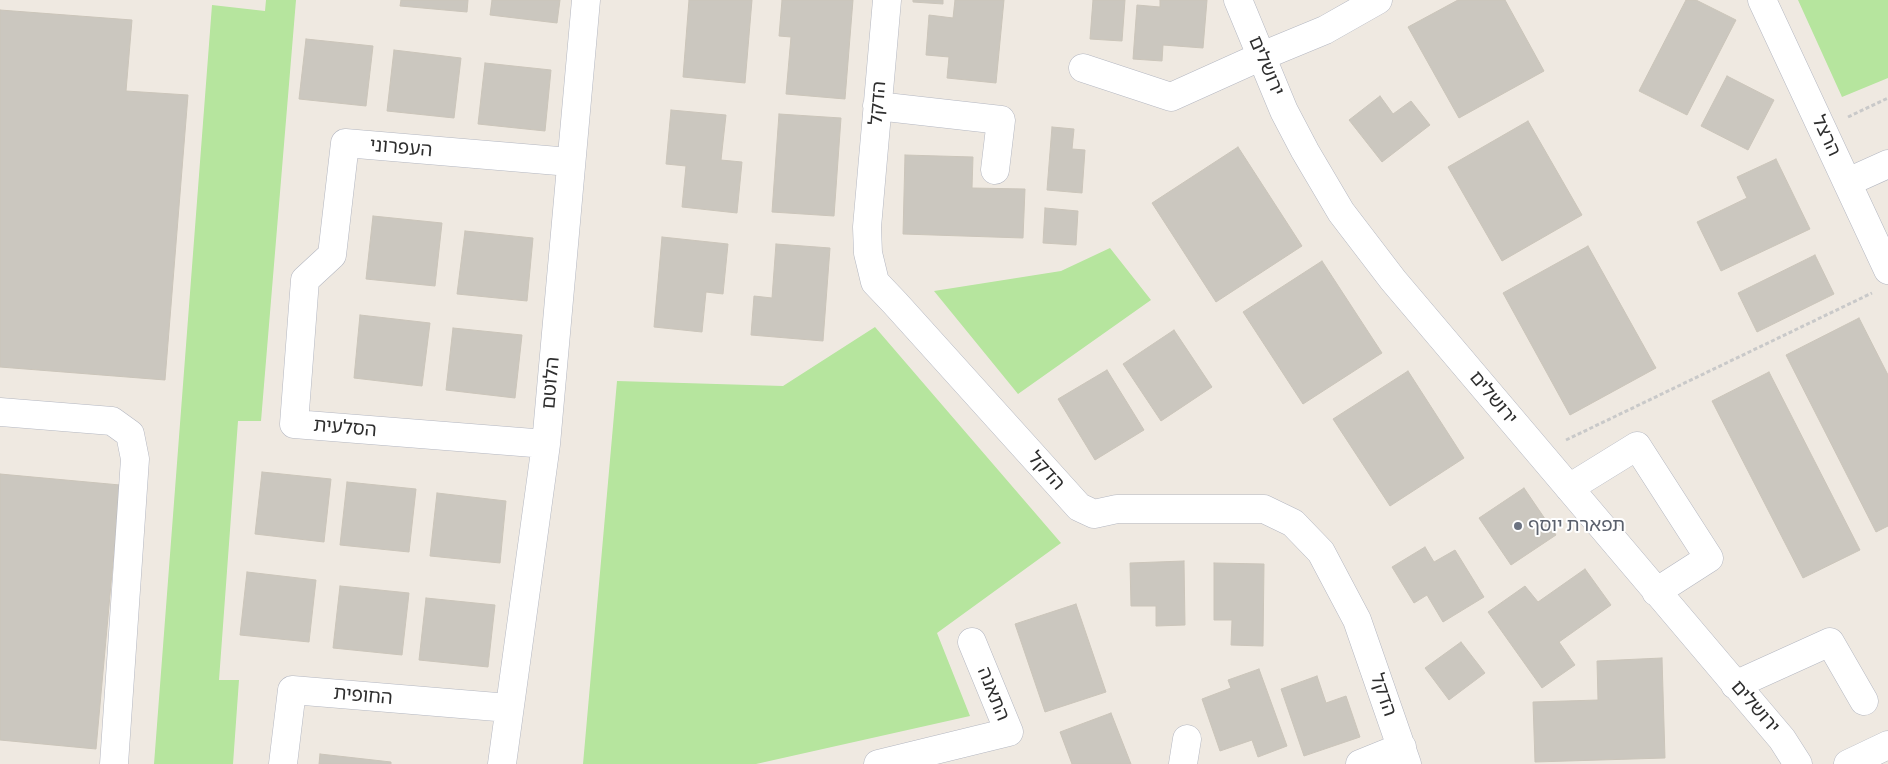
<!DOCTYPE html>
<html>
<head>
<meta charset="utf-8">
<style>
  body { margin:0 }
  canvas { display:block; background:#efe9e1 }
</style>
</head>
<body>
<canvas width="1888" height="764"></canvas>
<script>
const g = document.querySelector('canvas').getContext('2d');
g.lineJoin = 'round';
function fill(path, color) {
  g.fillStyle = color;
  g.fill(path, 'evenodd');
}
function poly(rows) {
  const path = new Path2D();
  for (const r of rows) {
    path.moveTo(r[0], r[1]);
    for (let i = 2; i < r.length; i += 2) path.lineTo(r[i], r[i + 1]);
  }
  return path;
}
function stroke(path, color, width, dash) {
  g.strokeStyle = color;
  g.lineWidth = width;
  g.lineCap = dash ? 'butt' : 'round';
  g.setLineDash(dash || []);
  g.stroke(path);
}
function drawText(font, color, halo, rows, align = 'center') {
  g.font = font + ' "PT Sans Narrow","Noto Sans Hebrew",sans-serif';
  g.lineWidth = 4;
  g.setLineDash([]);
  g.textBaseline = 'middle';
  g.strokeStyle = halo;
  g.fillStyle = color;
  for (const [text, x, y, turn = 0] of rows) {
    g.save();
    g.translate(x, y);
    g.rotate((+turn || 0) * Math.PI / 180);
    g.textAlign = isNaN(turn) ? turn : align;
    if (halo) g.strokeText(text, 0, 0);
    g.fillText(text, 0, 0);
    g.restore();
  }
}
const green = poly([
  [266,0,296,0,261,421,238,421,219,680,239,680,233,764,154,764,212,5,265,11],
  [1798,0,1888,0,1888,78,1842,97],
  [1110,248,1151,300,1018,394,934,291,1061,271],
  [875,327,1061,543,937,633,970,716,756,764,583,764,617,381,783,386]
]);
const building = poly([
  [401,0,468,0,467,12,400,6,401,0],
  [492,0,560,0,557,23,490,15,492,0],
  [689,0,752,0,745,83,683,77,689,0],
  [782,0,853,0,845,99,786,94,791,37,779,36,782,0],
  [913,0,943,0,943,4,913,2,913,0],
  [955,0,1004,0,996,83,947,78,949,57,926,55,929,15,953,18,955,0],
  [1093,0,1125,0,1122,41,1090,39,1093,0],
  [1160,0,1207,0,1203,48,1163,45,1162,61,1133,59,1137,5,1160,7,1160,0],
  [1458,0,1505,0,1544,71,1459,118,1408,27,1458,0],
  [1686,0,1696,0,1736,20,1687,115,1639,91,1686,0],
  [0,10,132,20,126,91,188,95,165,380,0,367,0,10],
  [306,39,373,46,366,106,299,99,306,39],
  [394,50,461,58,454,118,387,111,394,50],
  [485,63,551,70,545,131,478,124,485,63],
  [1727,76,1774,100,1748,150,1701,126,1727,76],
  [1380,96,1393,114,1411,101,1430,125,1382,162,1349,120,1380,96],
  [671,110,726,115,721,160,742,162,737,213,682,207,686,166,666,164,671,110],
  [779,114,841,118,834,216,772,212,779,114],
  [1528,121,1582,215,1502,261,1448,167,1528,121],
  [1052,127,1074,129,1072,149,1085,150,1082,193,1047,190,1052,127],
  [1238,147,1302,246,1216,302,1152,203,1238,147],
  [905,155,973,157,972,188,1025,189,1023,238,903,234,905,155],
  [1776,159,1810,229,1721,271,1697,222,1747,198,1737,177,1776,159],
  [1045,208,1078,211,1076,245,1043,243,1045,208],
  [373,216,442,223,435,286,366,279,373,216],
  [465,231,533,238,527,301,457,294,465,231],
  [662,237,728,244,723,294,706,292,702,332,654,327,662,237],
  [776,244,830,248,823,341,751,335,754,296,772,298,776,244],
  [1588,246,1656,368,1570,415,1503,293,1588,246],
  [1815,255,1834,294,1757,332,1738,293,1815,255],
  [1322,261,1382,353,1303,404,1243,312,1322,261],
  [360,315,430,323,422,386,354,378,360,315],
  [1859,318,1888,375,1888,526,1876,532,1786,355,1859,318],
  [453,328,522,335,515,398,446,390,453,328],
  [1174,330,1212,387,1161,421,1123,364,1174,330],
  [1107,370,1144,430,1095,460,1058,399,1107,370],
  [1408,371,1464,458,1390,506,1333,419,1408,371],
  [1769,372,1860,550,1803,578,1712,401,1769,372],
  [262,472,331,479,324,542,255,534,262,472],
  [0,474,120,485,96,749,0,740,0,474],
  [347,482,416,489,409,552,340,545,347,482],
  [1524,488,1556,535,1511,565,1479,518,1524,488],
  [437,493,506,501,500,563,430,556,437,493],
  [1425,547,1434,562,1455,550,1484,597,1443,622,1427,595,1414,603,1392,567,1425,547],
  [1184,561,1185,625,1156,626,1156,606,1131,606,1130,563,1184,561],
  [1214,563,1264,564,1263,646,1231,645,1232,620,1214,620,1214,563],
  [1585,569,1611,605,1559,642,1575,665,1542,688,1488,612,1525,586,1538,602,1585,569],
  [247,572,316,580,309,642,240,635,247,572],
  [340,586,409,593,402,655,333,648,340,586],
  [426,598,495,605,488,667,419,660,426,598],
  [1076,604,1106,692,1045,712,1015,624,1076,604],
  [1461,642,1485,673,1449,700,1425,668,1461,642],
  [1662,658,1665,758,1535,762,1533,702,1598,700,1597,661,1662,658],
  [1259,669,1287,746,1258,757,1252,740,1220,751,1202,699,1231,688,1228,680,1259,669],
  [1317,676,1326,703,1346,696,1360,737,1304,756,1281,689,1317,676],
  [1111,713,1131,764,1072,764,1060,732,1111,713],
  [320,754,391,762,391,764,319,764,320,754]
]);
const path = poly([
  [1848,117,1888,98],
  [1566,440,1872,293]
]);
const minor = poly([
  [887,0,867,227,868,253,875,282,895,303,1079,507,1094,514,1117,509,1264,509,1293,523,1321,552,1357,620,1407,764],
  [1238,0,1284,111,1305,151,1341,212,1393,280,1782,739,1798,764],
  [1762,0,1888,270],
  [1083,68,1171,97,1262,56,1325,30,1378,0],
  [877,106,1001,120,995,170],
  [1848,182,1888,164],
  [0,412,112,421,130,434,135,459,114,764],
  [546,444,294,424,305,280,332,255,345,143,570,162],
  [1569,488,1637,446,1709,558,1656,592],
  [1735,685,1830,642,1864,701],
  [283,764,292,690,509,708],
  [502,764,546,444,586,0],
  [878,764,1009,732,972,642],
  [1183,764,1187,739],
  [1360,764,1402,747],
  [1848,764,1888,745]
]);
const markers = [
  [1518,526,5,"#6b7280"]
];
const streetNames = [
  ["ירושלים",1266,66,67],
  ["הדקל",878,103,-85],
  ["הרצל",1826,136,65],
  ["העפרוני",401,148,5],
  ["הלוטם",551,383,-85],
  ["ירושלים",1493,398,50],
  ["הסלעית",345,428,5],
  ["הדקל",1046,471,48],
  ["התאנה",993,694,68],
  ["הדקל",1383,695,71],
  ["החופית",363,696,5],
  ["ירושלים",1755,707,49]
];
const worshipNames = [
  ["תפארת יוסף",1528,526]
];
fill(green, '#b6e59e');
fill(building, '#cbc7bf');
stroke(building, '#cbc5ba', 1);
stroke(minor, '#b4b7c1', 29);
stroke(path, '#c9c9c9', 3, [4, 2.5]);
stroke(minor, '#fff', 28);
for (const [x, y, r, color] of markers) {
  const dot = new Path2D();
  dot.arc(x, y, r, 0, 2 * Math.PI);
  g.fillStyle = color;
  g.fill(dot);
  stroke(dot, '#fff', 2);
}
drawText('19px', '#2e2e2e', '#fff', streetNames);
drawText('19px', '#5b616d', '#fff', worshipNames, 'left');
</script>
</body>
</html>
